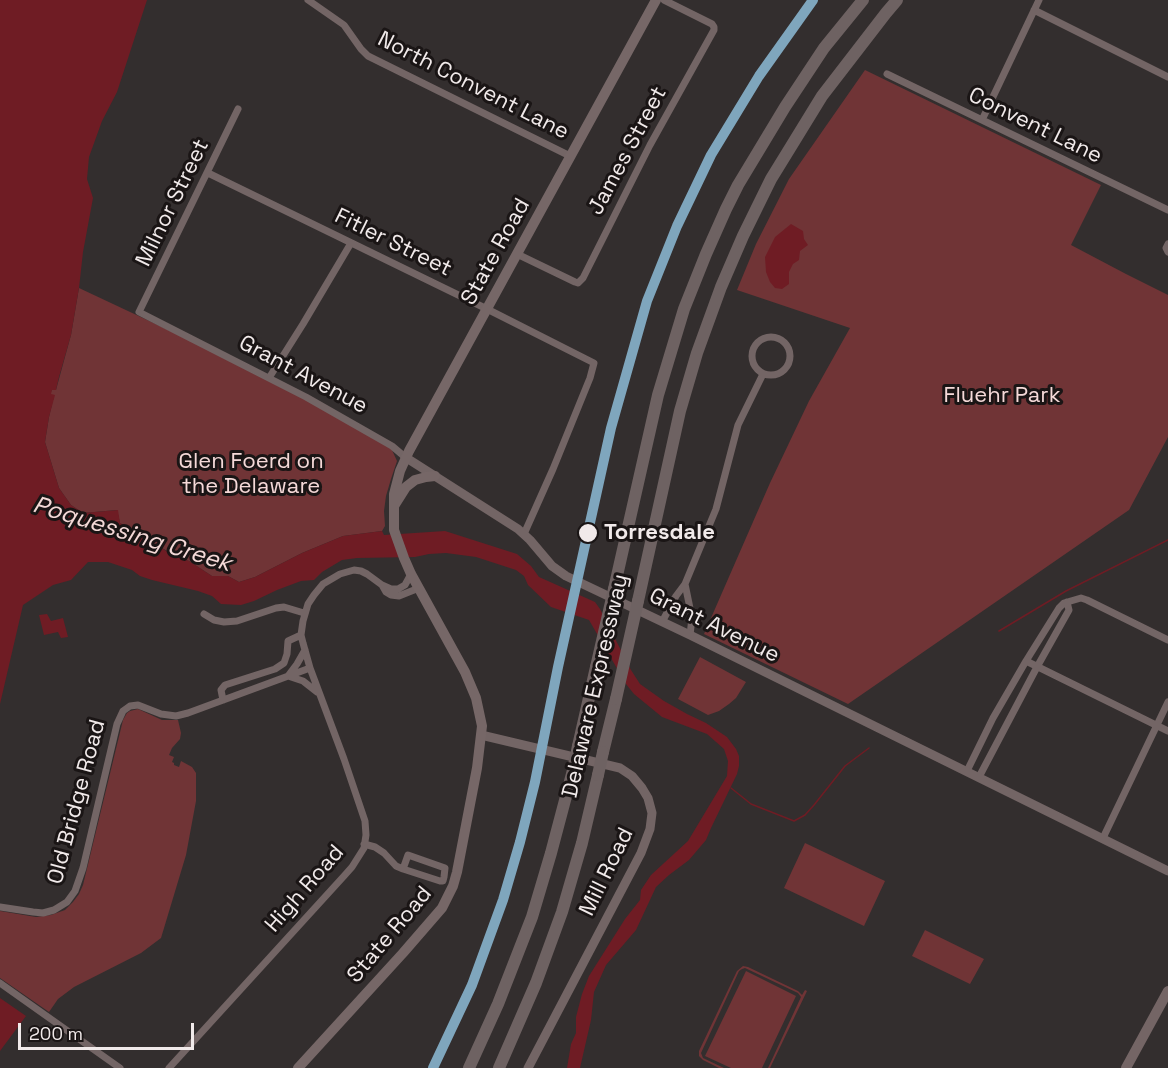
<!DOCTYPE html>
<html>
<head>
<meta charset="utf-8">
<style>
  body { margin:0 }
  #map { position:relative; width:1168px; height:1068px; overflow:hidden; background:#332e2e; font-family:"Space Grotesk",sans-serif }
  canvas { display:block }
  .scale { position:absolute; left:18px; top:1023px; width:176px; height:27px; box-sizing:border-box; border:3px solid #f1eaea; border-top:0; padding-left:8px; font-size:18px; line-height:21px; white-space:nowrap; color:#f1eaea; -webkit-text-stroke:4px #1a1515; paint-order:stroke }
</style>
</head>
<body>
<div id="map">
<canvas width="1168" height="1068"></canvas>
<div class="scale">200 m</div>
</div>
<script>
const g = document.querySelector('canvas').getContext('2d');
g.lineJoin = 'round';
function fill(path, color) {
  g.fillStyle = color;
  g.fill(path, 'evenodd');
}
function poly(rows) {
  const path = new Path2D();
  for (const r of rows) {
    if (r.length === 3) {
      path.moveTo(r[0] + r[2], r[1]);
      path.arc(r[0], r[1], r[2], 0, 2 * Math.PI);
      continue;
    }
    path.moveTo(r[0], r[1]);
    for (let i = 2; i < r.length; i += 2) path.lineTo(r[i], r[i + 1]);
  }
  return path;
}
function stroke(path, color, width, dash) {
  g.strokeStyle = color;
  g.lineWidth = width;
  g.lineCap = dash ? 'butt' : 'round';
  g.setLineDash(dash || []);
  g.stroke(path);
}
function drawText(font, color, halo, rows, align = 'center') {
  g.font = font + ' "Space Grotesk",sans-serif';
  g.lineWidth = 6;
  g.setLineDash([]);
  g.textBaseline = 'middle';
  g.strokeStyle = halo;
  g.fillStyle = color;
  for (const [text, x, y, turn = 0] of rows) {
    g.save();
    g.translate(x, y);
    g.rotate((+turn || 0) * Math.PI / 180);
    g.textAlign = isNaN(turn) ? turn : align;
    if (halo) g.strokeText(text, 0, 0);
    g.fillText(text, 0, 0);
    g.restore();
  }
}
const green = poly([
  [865,70,1101,185,1071,245,1126,274,1168,295,1168,437,1129,510,848,704,704,634,770,483,809,401,850,328,737,290,756,244,789,179],
  [79,288,211,350,282,386,391,448,397,461,391,479,386,496,384,511,385,526,382,531,343,536,302,553,255,577,239,582,228,576,212,576,189,561,174,555,120,523,117,510,83,513,71,505,59,488,45,442,49,417,54,396,50,395,52,389,56,390,71,335],
  [700,657,746,682,736,698,729,704,719,711,708,715,678,699],
  [138,709,162,720,178,720,181,733,180,739,172,748,169,755,174,757,172,762,174,763,174,765,179,767,181,761,192,767,196,773,196,801,186,855,161,938,141,953,74,987,58,999,49,1012,0,978,0,911,36,917,51,915,65,910,73,902,79,894,83,885,123,720,127,713,130,711],
  [805,843,885,881,864,926,784,888],
  [925,930,984,959,970,984,912,956],
  [743,966,748,967,798,991,802,995,805,990,807,991,770,1068,768,1068,801,997,798,993,745,968,742,969,739,971,701,1053,703,1058,724,1068,719,1068,703,1060,699,1056,699,1051,737,971],
  [746,971,796,996,762,1068,731,1068,705,1056]
]);
const water = poly([
  [0,0,147,0,117,92,102,121,89,157,87,179,93,198,83,252,79,288,71,335,59,377,56,390,52,390,51,394,55,395,49,417,45,442,59,488,71,505,83,513,118,510,120,523,173,555,189,561,212,576,228,576,239,582,255,577,302,553,343,536,382,531,384,535,445,531,517,554,531,566,539,577,595,602,600,609,631,670,640,684,664,701,687,714,706,723,727,737,736,749,739,756,739,766,737,774,711,828,706,840,689,860,669,875,656,887,636,930,606,965,594,992,591,1020,580,1068,567,1068,571,1044,576,1033,576,1017,582,994,589,976,625,919,640,900,641,890,651,875,688,841,727,776,728,761,724,749,707,734,662,717,634,694,626,684,589,620,551,607,528,585,524,576,516,570,476,557,446,553,429,554,415,557,357,558,342,560,322,572,314,580,301,581,277,590,254,601,241,605,221,604,212,596,198,591,152,580,140,576,132,570,108,562,88,562,71,580,53,585,23,605,0,704],
  [791,224,803,231,804,239,808,245,800,251,799,260,793,264,789,272,789,284,782,289,775,288,770,282,766,272,765,257,775,237],
  [47,614,51,621,63,618,68,637,61,638,58,632,44,635,39,615],
  [0,998,26,1016,0,1051]
]);
const stream = poly([
  [999,631,1066,591,1168,540],
  [731,788,751,804,794,821,805,815,814,805,845,766,869,748]
]);
const minor = poly([
  [308,0,344,25,361,49,368,56,570,156],
  [1034,10,1168,77],
  [887,74,1168,210],
  [238,109,139,312,306,397,392,446,405,457],
  [982,120,1039,0],
  [208,173,487,309,594,363,590,378,553,469,524,534],
  [1168,244,1166,248,1168,252],
  [517,254,575,282,578,283,583,278,650,145,714,30,714,27,712,24,664,0],
  [771,356,19],
  [269,378,303,324,351,243],
  [382,585,391,589,398,589,405,585,411,574],
  [204,614,214,620,224,622,237,621,276,608,284,607,304,613],
  [662,622,676,596,685,584],
  [690,635,692,618,685,584,716,509,738,425,763,374],
  [305,650,297,664,288,676,303,681,317,692],
  [1026,661,1168,731],
  [223,700,221,690,225,685,275,669,284,663,287,654,288,641,301,635],
  [967,771,993,718,1026,661,1059,608,1064,603,1081,598,1087,600,1168,640],
  [979,777,1037,667,1069,610,1067,602],
  [1103,838,1168,702],
  [364,844,375,847,384,853,396,866,403,869,440,881,443,881,444,877,445,868,408,855,403,869],
  [0,907,33,912,43,913,54,910,67,902,75,891,83,868,117,724,123,711,130,706,138,705,161,714,176,716,188,713,310,668],
  [0,983,120,1068],
  [169,1068,344,876,352,867,364,848,366,835,365,821,344,759,310,668,303,643,301,635,303,621,308,604,314,595,323,584,340,574,354,570,361,571,367,574,382,585,386,592,391,595,399,596,419,588]
]);
const tertiary = poly([
  [405,457,518,529,530,540,552,566,566,576,690,635,1168,871],
  [481,735,620,768,632,776,642,788,648,798,652,813,650,829,641,853,528,1068]
]);
const secondary = poly([
  [394,506,406,487,415,480,426,477,435,476],
  [298,1068,403,953,442,908,453,886,457,872,477,768,482,726,476,698,465,672,411,574,404,558,394,530,394,494,400,471,409,451,656,0]
]);
const primary = poly([
  [1126,1068,1168,991]
]);
const motorway = poly([
  [614,589,658,395,684,309,706,254,726,209,738,185,785,107,824,48,863,0],
  [638,601,680,411,697,353,721,287,743,236,771,179,787,153,822,96,886,13,897,0],
  [578,746,596,667],
  [603,752,616,699],
  [469,1068,498,1004,532,917,551,853,573,770],
  [499,1068,536,983,562,912,582,843,598,775]
]);
const motorwayBridge = poly([
  [596,667,614,589],
  [616,699,638,601],
  [573,770,578,746],
  [598,775,603,752]
]);
const rail1 = poly([
  [433,1068,472,985,503,900,520,842,535,782,558,667,611,428,647,301,677,226,711,155,759,76,813,0]
]);
const markers = [
  [588,533,10,"#f1eaea"]
];
const streetNames = [
  ["North Convent Lane",473,86,27],
  ["Convent Lane",1035,126,26],
  ["James Street",628,151,-62],
  ["Milnor Street",173,203,-64],
  ["Fitler Street",393,243,26],
  ["State Road",496,252,-61],
  ["Grant Avenue",303,375,28],
  ["Grant Avenue",714,626,26],
  ["Delaware Expressway",596,686,-77],
  ["Old Bridge Road",77,802,-75],
  ["Mill Road",607,872,-64],
  ["High Road",305,889,-49],
  ["State Road",390,935,-50]
];
const parkNames = [
  ["Fluehr Park",1002,396],
  ["Glen Foerd on",251,462],
  ["the Delaware",251,487]
];
const stopNames = [
  ["Torresdale",604,533]
];
const waterNames = [
  ["Poquessing Creek",132,535,17]
];
fill(green, '#703436');
fill(water, '#6f1c24');
stroke(stream, '#6f1c24', 1.5);
stroke(minor, '#736565', 7);
stroke(tertiary, '#736565', 9);
stroke(secondary, '#766767', 10);
stroke(primary, '#746565', 10);
stroke(motorway, '#6e6262', 12);
stroke(motorwayBridge, '#6e6262', 12);
stroke(rail1, '#7fa6bd', 10);
for (const [x, y, r, color] of markers) {
  const dot = new Path2D();
  dot.arc(x, y, r, 0, 2 * Math.PI);
  g.fillStyle = color;
  g.fill(dot);
  stroke(dot, '#1a1515', 2);
}
drawText('22px', '#f1eaea', '#1a1515', streetNames);
drawText('22px', '#f5d9d8', '#1a1515', parkNames);
drawText('bold 22px', '#f1eaea', '#1a1515', stopNames, 'left');
drawText('italic 24px', '#f4d9d7', '#1a1515', waterNames);
</script>
</body>
</html>
